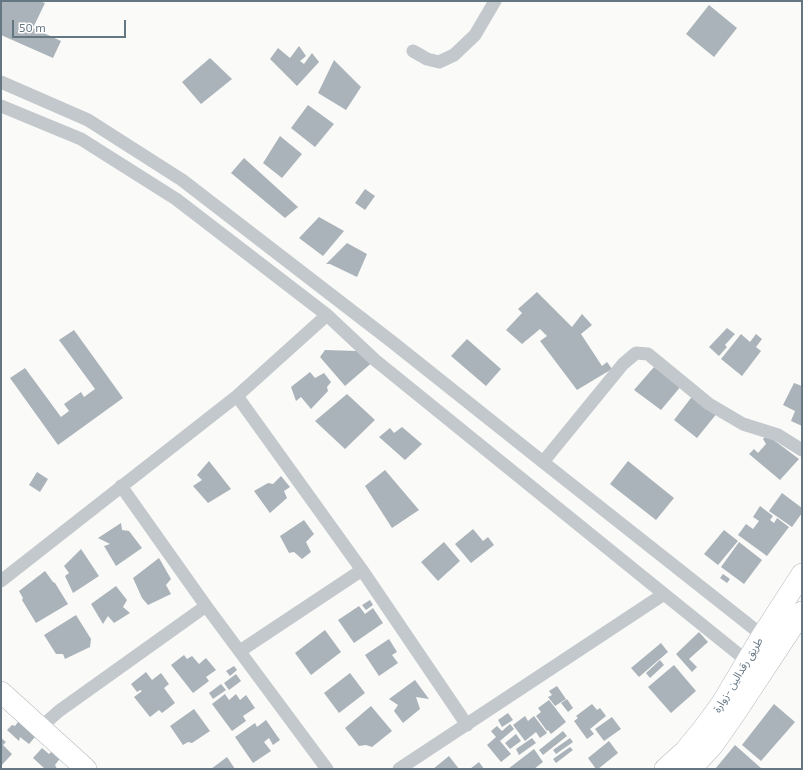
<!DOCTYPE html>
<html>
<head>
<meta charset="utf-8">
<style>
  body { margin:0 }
  #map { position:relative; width:803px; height:770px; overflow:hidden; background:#fafaf8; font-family:"Exo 2",sans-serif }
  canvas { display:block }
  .frame { position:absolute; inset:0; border:2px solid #657683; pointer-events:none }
  .scale { position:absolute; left:12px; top:20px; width:114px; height:18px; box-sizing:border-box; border:2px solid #657683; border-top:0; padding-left:5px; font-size:12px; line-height:14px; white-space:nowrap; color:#657683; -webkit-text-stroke:3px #fff; paint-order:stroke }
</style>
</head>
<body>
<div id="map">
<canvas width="803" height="770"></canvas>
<div class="frame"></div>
<div class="scale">50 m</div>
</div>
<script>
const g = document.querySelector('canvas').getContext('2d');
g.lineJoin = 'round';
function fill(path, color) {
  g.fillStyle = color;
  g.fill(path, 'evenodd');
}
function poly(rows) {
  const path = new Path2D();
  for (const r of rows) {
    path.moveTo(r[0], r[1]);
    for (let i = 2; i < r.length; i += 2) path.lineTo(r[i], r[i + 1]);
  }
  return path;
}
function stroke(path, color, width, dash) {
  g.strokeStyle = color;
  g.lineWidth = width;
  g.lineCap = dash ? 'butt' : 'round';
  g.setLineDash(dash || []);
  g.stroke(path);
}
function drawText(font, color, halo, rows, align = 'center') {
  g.font = font + ' "Exo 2","Noto Sans Arabic",sans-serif';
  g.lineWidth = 4;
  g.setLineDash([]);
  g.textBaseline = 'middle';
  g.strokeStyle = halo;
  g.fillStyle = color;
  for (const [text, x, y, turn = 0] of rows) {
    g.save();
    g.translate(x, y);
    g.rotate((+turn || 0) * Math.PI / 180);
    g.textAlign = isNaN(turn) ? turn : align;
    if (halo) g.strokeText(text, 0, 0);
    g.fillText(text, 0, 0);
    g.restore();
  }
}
const building = poly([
  [1,1,39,1,45,3,33,28,61,41,53,58,1,35],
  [709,5,737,28,714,57,686,34],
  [299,46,306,56,300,61,304,64,312,53,319,62,297,86,270,59,278,48,290,58],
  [210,58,232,79,201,104,182,82],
  [334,60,361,87,346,110,318,93],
  [308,105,334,124,315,147,291,128],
  [280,136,302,154,282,178,263,163],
  [244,158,298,207,285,218,231,173],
  [365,189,375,196,365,210,355,203],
  [319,217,344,231,323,256,299,238],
  [347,243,367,254,357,277,330,264,326,264],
  [537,292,572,327,582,314,592,325,581,334,602,366,607,362,612,369,577,390,540,341,547,336,540,329,522,344,506,330,522,313,518,309],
  [727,328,735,334,725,345,727,347,719,356,709,347],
  [74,330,123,398,58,445,10,378,25,368,61,417,69,411,64,404,81,392,84,397,95,389,59,340],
  [741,334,750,342,756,334,762,339,756,347,761,351,742,376,721,359],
  [467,339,501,369,486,386,451,356],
  [325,350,357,351,375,360,345,386,320,357],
  [654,367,682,385,661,410,634,390],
  [310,372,315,378,324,373,331,382,327,387,328,391,311,409,301,397,296,401,291,387],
  [794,383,802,386,802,426,791,421,795,411,783,405],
  [347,394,375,420,345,449,315,421],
  [694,394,718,412,697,438,674,420],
  [402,427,422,444,405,460,379,437,390,428,394,433],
  [767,435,799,459,780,480,749,454,754,449,758,453,766,444,763,439],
  [209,461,231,489,208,503,193,486,202,480,197,475],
  [628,461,674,498,656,520,610,484],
  [385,470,419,510,392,528,365,486],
  [37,472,48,479,40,492,29,485],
  [281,476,290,487,284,491,287,498,270,513,254,491,268,483,273,484],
  [782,493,802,508,802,513,792,527,769,511],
  [760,506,773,516,770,520,774,523,777,518,789,527,767,556,738,535,746,524,753,529,759,521,753,517],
  [304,520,314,534,306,542,311,552,302,559,294,552,289,553,280,536],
  [121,523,122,530,129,531,142,548,116,566,104,546,110,544,98,538],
  [473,529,483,541,488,537,494,545,471,563,455,544],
  [724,530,738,541,718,565,704,554],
  [444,542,460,561,438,581,421,562],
  [739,542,762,560,744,584,721,567],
  [81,549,99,576,73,593,65,576,69,573,64,566],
  [159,558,171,579,166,585,171,594,148,605,142,598,133,578],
  [45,571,53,582,55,583,68,604,36,623,22,600,23,598,19,591],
  [723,574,730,579,727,583,720,578],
  [116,586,127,600,123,607,130,613,114,623,108,616,103,624,91,604],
  [370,600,373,605,366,610,362,605],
  [359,606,365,614,373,608,383,623,354,643,338,620],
  [76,615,91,639,90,647,65,659,63,654,56,654,44,635],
  [325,630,341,652,311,675,295,653],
  [699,632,708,642,689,659,697,667,692,672,676,654],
  [389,639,397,652,392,655,398,663,379,676,365,655],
  [661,643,668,652,639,677,631,668],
  [184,655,187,659,192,656,199,664,206,658,216,670,206,677,209,681,193,693,171,665],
  [660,660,664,665,650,678,646,673],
  [674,665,696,691,671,713,648,687],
  [234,666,237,670,230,676,226,671],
  [146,672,152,680,161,673,169,684,164,688,175,703,162,713,159,710,150,717,134,697,142,691,140,690,137,692,131,684],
  [350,673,365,693,339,713,324,693],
  [236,674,241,681,229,690,224,683],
  [415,680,429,699,416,697,420,709,403,723,394,711,398,705,389,699],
  [221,684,226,690,213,699,209,693],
  [557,686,566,699,555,706,548,697,552,695,549,691],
  [225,694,229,700,236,694,240,700,246,695,255,708,243,716,246,721,232,731,212,704],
  [567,699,573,708,568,712,561,703],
  [549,700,566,722,551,734,548,730,547,731,536,716,541,712,538,708],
  [592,704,597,710,600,708,606,716,590,729,594,734,587,739,574,721,578,718,576,716],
  [774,704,795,722,761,761,742,745],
  [371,706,392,731,372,747,366,745,359,746,345,728],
  [194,709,210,731,192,743,188,742,183,745,170,726],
  [508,713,513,720,502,727,498,720],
  [24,714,42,729,29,744,20,737,19,741,7,730,12,725,15,726],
  [525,716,528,721,534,716,547,733,540,738,536,732,525,741,513,725],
  [612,717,621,729,604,741,595,729],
  [266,720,280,740,273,745,269,738,264,742,271,751,253,763,235,737,255,723,257,727],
  [510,724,514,729,500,741,511,754,501,762,487,745,496,737,491,731,497,726,502,731],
  [563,731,567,736,543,755,539,750],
  [516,734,521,741,510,749,505,743],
  [1,738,6,742,3,745,12,754,1,766],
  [532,738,536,743,519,755,516,749],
  [570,738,573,742,556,754,553,750],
  [609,741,618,753,598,769,596,769,588,758],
  [735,745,762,769,715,769],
  [570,747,573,750,556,763,553,759],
  [42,748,49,754,54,749,62,756,55,765,57,769,45,769,33,758],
  [534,749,543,762,534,769,508,769],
  [449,756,459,769,433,769],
  [227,757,235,769,211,769],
  [479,762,484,769,470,769]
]);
const minor = poly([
  [413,51,427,59,439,62,454,55,475,35,495,1],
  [1,82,88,120,182,180,391,341,543,462,767,639],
  [1,106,81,139,176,199,327,315,375,360,664,594,752,665],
  [237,396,362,570,467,725],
  [543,462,623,364,636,353,648,354,709,404,743,424,778,435,802,450],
  [121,486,206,606,327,769],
  [1,581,237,396,327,315],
  [240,651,362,570],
  [41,727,59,711,206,606],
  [399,769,664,594]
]);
const primary = poly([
  [1,692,86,769],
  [665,769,685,751,703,729,722,703,762,636,802,574],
  [691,769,713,745,736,712,802,612]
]);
const streetNames = [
  ["طريق رقدالين -زوارة",738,675,-59]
];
fill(building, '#aab3b9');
stroke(primary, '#b5babe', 22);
stroke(minor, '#c3c8cc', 13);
stroke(primary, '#fff', 21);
drawText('11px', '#657683', '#fff', streetNames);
</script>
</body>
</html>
